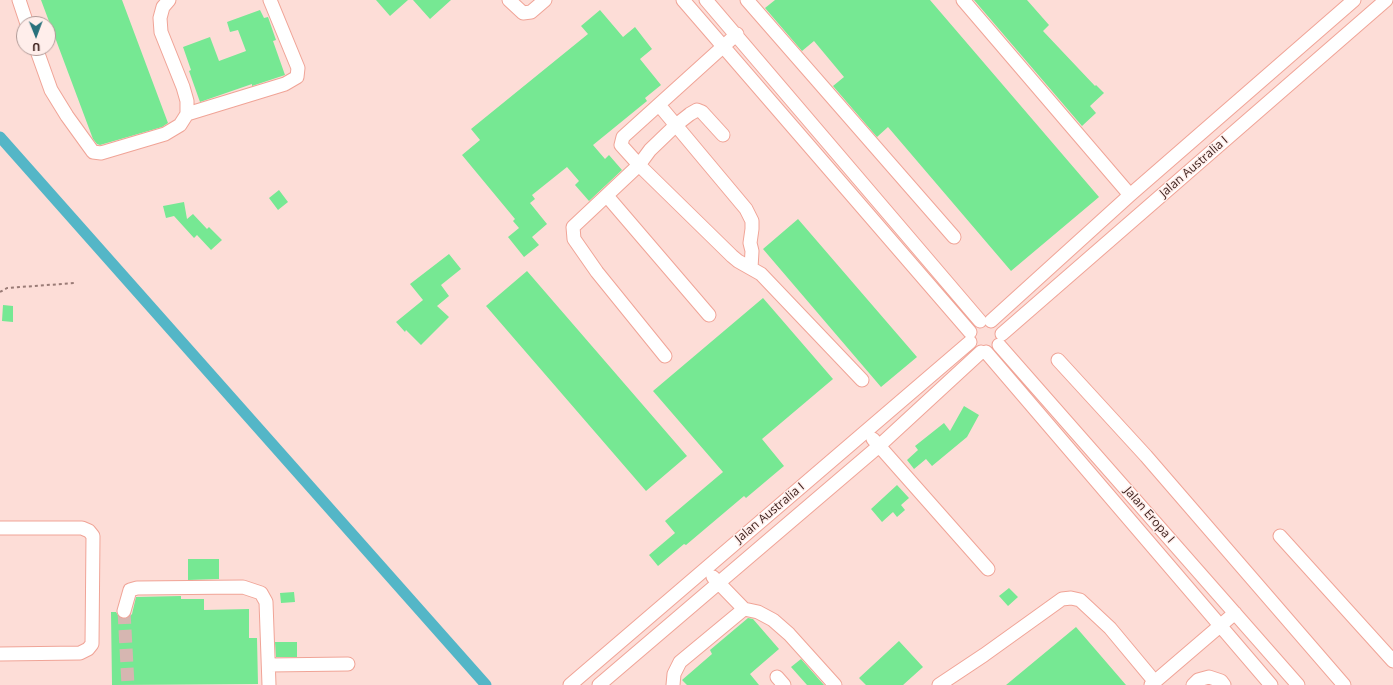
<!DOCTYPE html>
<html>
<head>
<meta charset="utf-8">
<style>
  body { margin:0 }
  #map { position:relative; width:1393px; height:685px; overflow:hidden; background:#fdddd7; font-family:"Open Sans",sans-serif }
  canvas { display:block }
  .north { position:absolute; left:16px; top:16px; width:40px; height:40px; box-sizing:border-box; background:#ffeeeb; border:1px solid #b09a97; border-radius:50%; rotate:179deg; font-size:11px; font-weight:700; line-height:16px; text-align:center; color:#391c18 }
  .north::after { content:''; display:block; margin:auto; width:14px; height:18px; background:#29717c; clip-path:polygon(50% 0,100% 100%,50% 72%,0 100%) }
</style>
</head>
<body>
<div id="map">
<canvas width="1393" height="685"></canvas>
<div class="north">U</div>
</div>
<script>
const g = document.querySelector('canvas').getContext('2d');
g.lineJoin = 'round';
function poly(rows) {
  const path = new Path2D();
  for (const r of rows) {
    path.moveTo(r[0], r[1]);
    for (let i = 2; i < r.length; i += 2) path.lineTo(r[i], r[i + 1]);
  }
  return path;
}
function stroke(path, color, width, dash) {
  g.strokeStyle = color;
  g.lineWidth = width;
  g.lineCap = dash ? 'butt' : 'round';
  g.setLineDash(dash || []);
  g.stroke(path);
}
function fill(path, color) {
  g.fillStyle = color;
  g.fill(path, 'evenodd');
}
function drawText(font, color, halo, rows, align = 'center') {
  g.font = font + ' "Open Sans",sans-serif';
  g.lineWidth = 3;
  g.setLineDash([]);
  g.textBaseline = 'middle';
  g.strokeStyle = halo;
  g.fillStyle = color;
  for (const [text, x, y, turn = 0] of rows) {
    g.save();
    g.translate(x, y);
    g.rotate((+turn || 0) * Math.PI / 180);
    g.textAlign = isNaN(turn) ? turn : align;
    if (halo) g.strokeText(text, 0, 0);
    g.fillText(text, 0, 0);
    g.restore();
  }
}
const canal = poly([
  [0,137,486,685]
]);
const building = poly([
  [41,0,122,0,168,123,162,127,100,145,97,144,93,139],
  [376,0,408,0,390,16],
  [413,0,451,0,430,19],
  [775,0,930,0,1099,197,1011,271,888,127,877,137,833,86,844,77,814,41,802,51,765,8],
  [974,0,1027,0,1049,25,1043,31,1095,86,1096,85,1104,93,1090,106,1096,113,1082,126],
  [260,10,264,18,268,17,276,40,273,41,285,75,252,86,252,84,200,102,189,71,191,70,183,47,210,37,219,61,246,51,238,30,230,32,227,22],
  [600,10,623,37,635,27,652,49,640,59,661,85,645,98,647,101,593,145,605,159,609,155,622,170,589,201,575,185,579,181,567,167,532,195,535,199,530,203,547,224,532,237,539,245,524,257,508,237,519,228,513,221,515,219,462,155,480,140,471,129,588,34,581,26],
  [279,190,288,202,278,210,269,198],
  [184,202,187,219,193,214,207,229,209,227,222,240,211,250,197,235,194,238,174,216,166,218,163,206],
  [798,219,917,357,881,387,763,249],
  [449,254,461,269,441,285,449,296,437,306,449,317,421,345,406,330,405,332,396,322,423,300,410,284],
  [527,271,687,456,646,491,486,306],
  [763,298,833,379,762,439,784,466,746,498,744,496,686,545,684,544,658,566,649,555,675,533,665,521,723,472,653,391],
  [3,305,13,306,13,322,2,321],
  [964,406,979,415,967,437,932,466,926,459,914,469,907,460,918,450,915,446,944,423,950,431],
  [897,485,909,498,901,505,905,510,897,517,893,512,882,522,871,509],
  [188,559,219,559,219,579,188,580],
  [1009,588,1018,597,1008,606,999,596],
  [294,592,295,602,281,603,280,593],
  [181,596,181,599,204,599,204,610,249,609,249,638,257,638,258,684,112,685,111,612,116,612,119,617,126,619,129,617,132,614,136,597],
  [748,618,753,619,779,649,750,674,759,685,687,685,682,680,712,654,710,650],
  [1076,627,1126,685,1006,685],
  [899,641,923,667,903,685,866,685,859,678],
  [275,642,297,642,297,657,276,657],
  [801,659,824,685,807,685,791,667]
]);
const minorTunnel = poly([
  [124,611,128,685]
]);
const path = poly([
  [0,292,7,288,75,283]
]);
const minor = poly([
  [19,0,27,24],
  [509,0,523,13,531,12,545,0],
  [683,0,970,332],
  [706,0,980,321],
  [747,0,954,237],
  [963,0,1130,195],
  [737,34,623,137,621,145,639,165,732,256,738,261,761,274,862,380],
  [36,48,51,90,67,116,93,152,101,153,165,134,180,125,187,114,187,101,183,87,161,32,160,18,163,7,169,0],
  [659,105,746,209,752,221,752,229,750,243,752,251,751,268],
  [187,114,285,84,297,77,298,68,270,0],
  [607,196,709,315],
  [991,321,1130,195,1354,0],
  [1002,334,1386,0],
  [999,345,1298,685],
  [986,352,1271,685],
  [665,356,597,272,574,239,573,227,639,165,650,150,676,125,690,114,697,110,702,112,723,135],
  [1058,360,1146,456,1344,685],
  [873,439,988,569],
  [0,528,82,528,89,531,93,536,92,644,88,649,80,653,0,654],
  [1280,536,1393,661],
  [713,577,744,609,758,612,773,620,789,634,835,685],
  [124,611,130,590,137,588,243,587,261,593,266,602,269,685],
  [269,665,348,664],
  [777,677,784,685],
  [570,685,970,342],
  [599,685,879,446,981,352],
  [673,685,674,674,680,662,744,609],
  [939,685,984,655,1062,599,1071,598,1080,600,1110,628,1155,682],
  [1151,685,1235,613],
  [1193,685,1198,680,1209,677,1221,681,1224,685]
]);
const streetNames = [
  ["Jalan Australia I",1194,167,-41],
  ["Jalan Australia I",770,513,-40],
  ["Jalan Eropa I",1149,515,49]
];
stroke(canal, '#54b6c7', 11);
fill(building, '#76e893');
stroke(minorTunnel, '#d6b6b1', 13, [13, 6]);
stroke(minor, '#f0a497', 15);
stroke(path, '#9a7b76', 2, [3, 3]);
stroke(minor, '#fff', 13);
drawText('12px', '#391c18', '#ffeeeb', streetNames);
</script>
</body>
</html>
